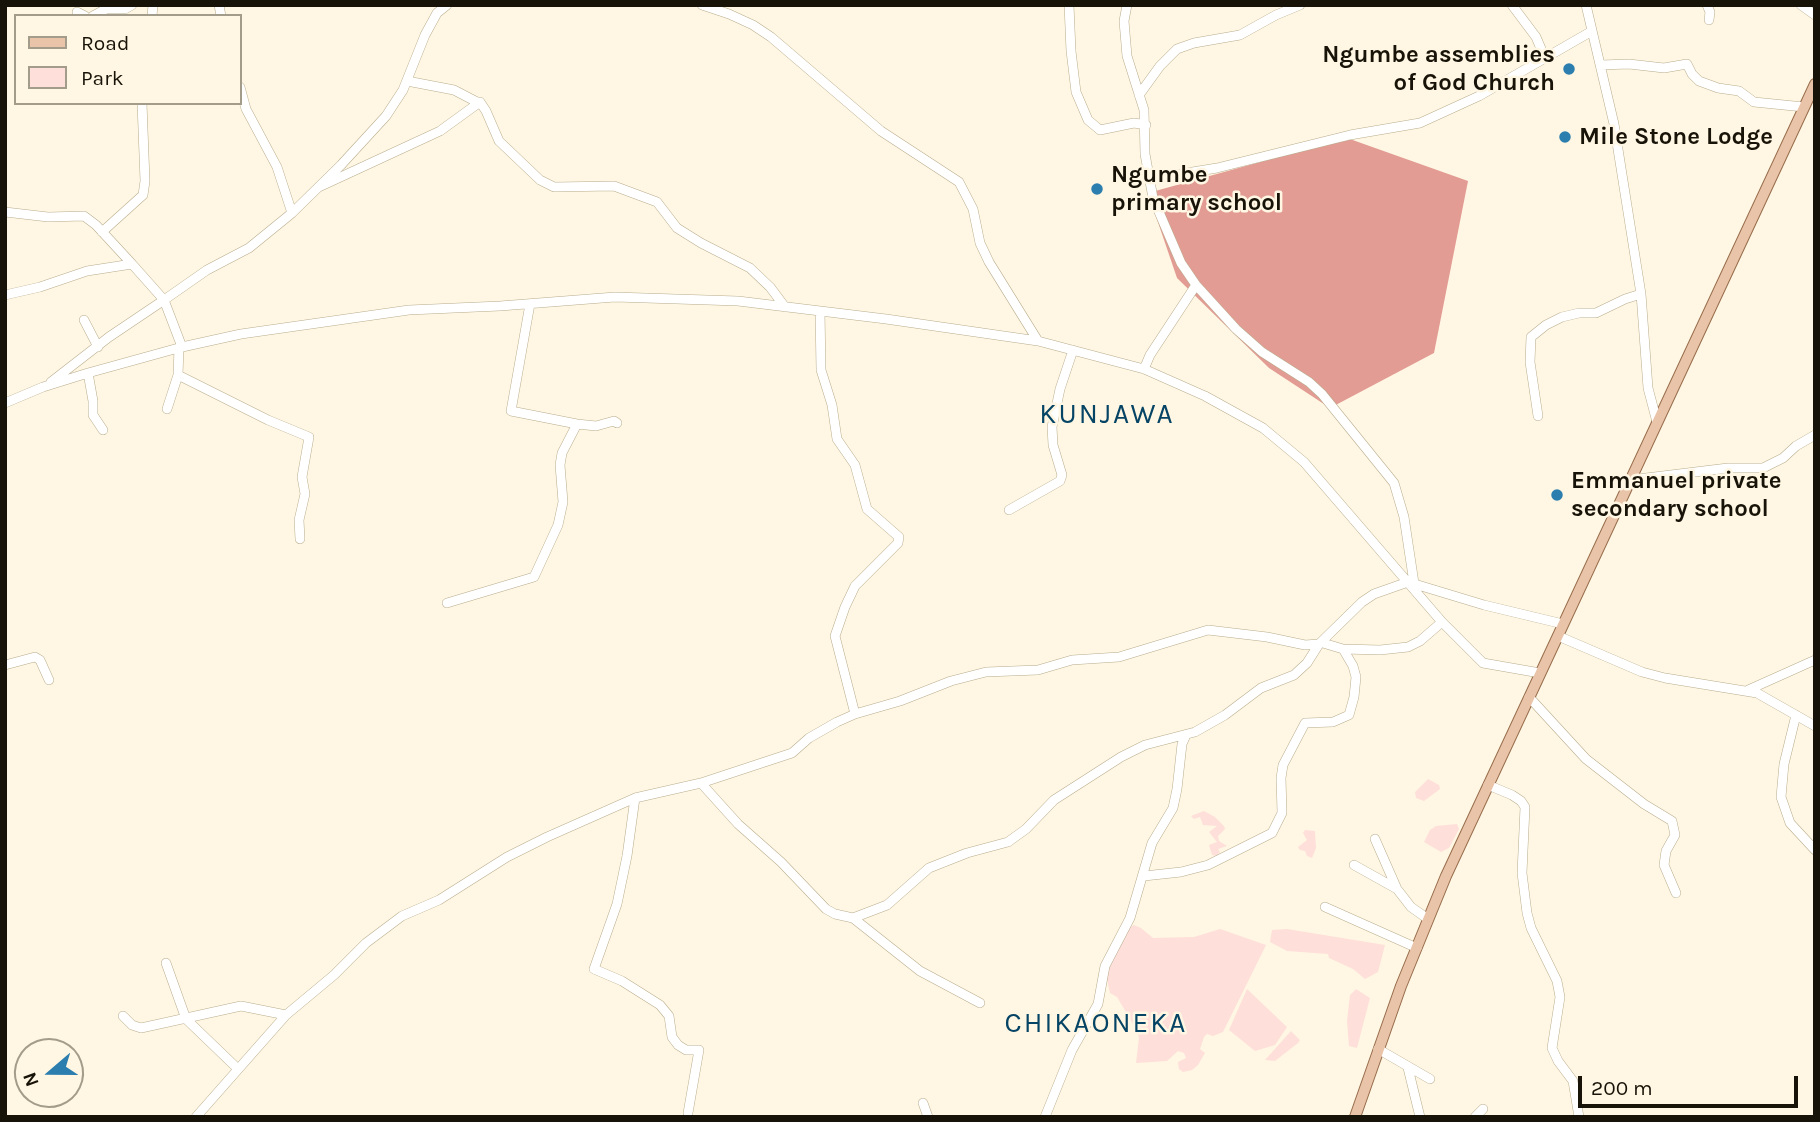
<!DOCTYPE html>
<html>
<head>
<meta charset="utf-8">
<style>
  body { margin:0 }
  #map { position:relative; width:1820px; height:1122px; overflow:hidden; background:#fff7e3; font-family:Karla,sans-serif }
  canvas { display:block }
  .frame { position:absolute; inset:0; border:7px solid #181308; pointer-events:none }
  .legend { position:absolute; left:14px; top:14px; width:228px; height:91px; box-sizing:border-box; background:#fff7e3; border:2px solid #a39c8b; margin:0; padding:9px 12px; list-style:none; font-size:21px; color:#181308 }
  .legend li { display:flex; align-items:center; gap:14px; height:35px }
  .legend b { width:35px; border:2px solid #a39c8b }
  .north { position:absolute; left:14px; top:1038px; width:70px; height:70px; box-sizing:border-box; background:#fff7e3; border:2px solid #a39c8b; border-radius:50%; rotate:250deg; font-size:19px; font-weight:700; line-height:28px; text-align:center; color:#181308 }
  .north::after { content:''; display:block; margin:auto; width:24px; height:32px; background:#2c7eaf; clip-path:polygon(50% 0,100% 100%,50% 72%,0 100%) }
  .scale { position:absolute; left:1578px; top:1076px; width:220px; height:32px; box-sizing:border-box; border:4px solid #181308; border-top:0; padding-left:9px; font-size:21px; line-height:24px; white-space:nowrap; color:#181308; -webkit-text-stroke:5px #fff7e3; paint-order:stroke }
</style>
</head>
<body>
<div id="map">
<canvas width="1820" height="1122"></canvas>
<div class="frame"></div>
<ul class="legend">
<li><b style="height:9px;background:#e9c4a9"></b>Road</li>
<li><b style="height:19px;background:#ffdfda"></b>Park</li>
</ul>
<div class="north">N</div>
<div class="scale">200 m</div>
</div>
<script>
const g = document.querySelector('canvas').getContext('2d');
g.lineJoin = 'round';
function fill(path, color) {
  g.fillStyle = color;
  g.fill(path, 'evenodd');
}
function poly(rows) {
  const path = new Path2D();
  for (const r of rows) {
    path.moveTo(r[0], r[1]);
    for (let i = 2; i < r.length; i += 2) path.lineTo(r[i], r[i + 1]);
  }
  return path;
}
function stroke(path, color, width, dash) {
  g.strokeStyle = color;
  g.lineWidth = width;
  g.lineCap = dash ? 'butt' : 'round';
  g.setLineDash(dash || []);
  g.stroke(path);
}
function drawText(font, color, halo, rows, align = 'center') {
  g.font = font + ' Karla,sans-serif';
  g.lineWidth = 5;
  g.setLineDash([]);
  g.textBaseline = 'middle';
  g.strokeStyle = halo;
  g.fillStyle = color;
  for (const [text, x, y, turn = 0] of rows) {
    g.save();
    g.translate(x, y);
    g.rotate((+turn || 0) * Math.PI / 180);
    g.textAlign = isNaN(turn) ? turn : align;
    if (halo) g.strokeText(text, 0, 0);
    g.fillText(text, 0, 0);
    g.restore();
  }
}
const green = poly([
  [1428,779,1439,785,1440,789,1424,801,1416,798,1415,792],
  [1204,811,1215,817,1224,826,1225,829,1218,836,1219,841,1227,846,1218,849,1220,852,1217,856,1212,855,1209,845,1217,842,1209,832,1217,826,1203,825,1200,817,1194,819,1191,816],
  [1457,824,1459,829,1449,848,1441,852,1424,842,1430,830,1436,826],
  [1305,830,1315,831,1316,848,1312,858,1307,856,1305,851,1300,850,1298,847,1307,840,1303,833],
  [1134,925,1141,928,1153,938,1194,937,1220,929,1266,945,1223,1032,1213,1036,1207,1034,1204,1037,1200,1049,1205,1053,1198,1065,1192,1070,1183,1072,1179,1069,1178,1062,1186,1058,1184,1053,1178,1051,1167,1061,1136,1063,1139,1038,1137,1031,1117,997,1110,993,1105,971,1127,929],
  [1287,929,1385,945,1378,972,1365,979,1353,969,1329,958,1328,954,1287,951,1270,942,1272,930],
  [1247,989,1287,1027,1275,1045,1255,1051,1229,1030],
  [1356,989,1370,998,1357,1048,1349,1046,1347,1021,1350,995],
  [1291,1031,1300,1040,1298,1043,1275,1061,1265,1060]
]);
const forest = poly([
  [1347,138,1468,181,1434,353,1330,408,1269,368,1177,278,1148,193]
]);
const minor = poly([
  [219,5,221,16],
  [702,5,729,14,753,25,771,37,881,131,959,182,973,209,980,243,989,262,1038,341],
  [1069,5,1071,51,1076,92,1088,120,1100,130,1134,123,1146,125],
  [1127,5,1124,21,1127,56,1144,110,1145,154,1153,198,1181,263,1196,285,1150,355,1144,369],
  [1512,5,1536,37,1545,58],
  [1586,5,1614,124,1641,294,1648,388,1657,422],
  [1707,5,1710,12,1709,20],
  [1801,5,1815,15],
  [77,12,85,16],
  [93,16,106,9,125,9,132,5],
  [152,16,153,5],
  [1601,65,1629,64,1664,68,1687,64,1692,74,1699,81,1718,88,1739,91,1754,102,1804,107],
  [407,81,454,90,477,102],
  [240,87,246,109,277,167,292,213],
  [1139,95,1160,66,1177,49,1194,43,1240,35,1276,15,1300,5],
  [1150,179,1217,168,1350,135,1420,123,1479,96,1592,31],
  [319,187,440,131,480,102,486,111,499,141,540,180,554,187,614,186,657,202,677,228,701,243,750,268,770,287,785,307],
  [5,212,48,217,84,216,96,225,132,264],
  [102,232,143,195,145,181,142,103],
  [1196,285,1236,329,1262,352,1309,382,1322,394,1394,483,1404,517,1414,583],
  [5,295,40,287,87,271,132,264,164,300,109,337,51,382],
  [530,304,511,411,577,424,596,426,614,421,617,423],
  [820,311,821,370,832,405,837,439,855,465,867,509,899,537,898,543,855,586,845,607,835,636,855,714],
  [84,320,98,347],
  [182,347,164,300,207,270,249,248,292,213,341,165,386,116,403,90,425,35,437,13,447,5],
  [179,348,178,375,268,420,309,437,302,477,305,494,299,520,300,539],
  [88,373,93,401,93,415,103,430],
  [5,403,43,387,88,373,182,347,241,334,409,310,500,306,615,297,738,301,886,319,1038,341,1144,369,1205,396,1263,428,1304,462,1442,622,1483,663,1540,673],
  [167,409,178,375],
  [1538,416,1530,362,1531,337,1546,325,1562,317,1579,313,1596,313,1625,299,1641,294],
  [1630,480,1728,468,1763,468,1783,458,1796,446,1815,435],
  [1009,510,1060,481,1062,475,1053,445,1052,427,1060,389,1073,350],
  [447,603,534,577,558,525,563,502,560,465,562,453,577,424],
  [1558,636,1642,672,1665,678,1757,693,1815,726],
  [1323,643,1343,649,1380,650,1408,647,1420,641,1442,622],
  [5,665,35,657,40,660,49,680],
  [1748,690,1815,660],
  [1529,697,1586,759,1644,804,1672,821,1675,835,1666,851,1664,865,1676,893],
  [1796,715,1784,764,1781,797,1790,823,1815,850],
  [701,783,738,824,781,862,826,909,835,914,853,918,920,971,980,1003],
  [1488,785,1512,795,1521,801,1525,807,1522,873,1527,913,1531,928,1557,981,1560,997,1552,1048,1558,1061,1573,1081,1579,1117],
  [635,798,627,856,617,904,594,969,622,981,660,1005,669,1016,672,1037,678,1045,686,1050,699,1050,688,1113],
  [1375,839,1397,889,1411,907,1428,919],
  [1354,865,1397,889],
  [1144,876,1181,872,1208,865,1272,833,1282,813,1281,778,1283,765,1305,723,1333,722,1349,715,1354,697,1356,677,1353,666,1343,649],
  [1325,907,1417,948],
  [853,918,887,905,929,868,967,853,1008,842,1026,829,1054,800,1121,757,1145,745,1195,732,1225,715,1261,688,1294,675,1307,663,1319,644],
  [166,963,186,1019,238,1069],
  [123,1016,132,1025,141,1028,241,1006,286,1015],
  [1378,1049,1430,1079],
  [1408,1068,1420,1117],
  [923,1103,928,1117],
  [196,1117,286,1015,334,975,366,943,402,916,439,900,507,857,547,837,635,798,701,783,792,753,809,738,837,722,855,714,900,701,951,681,986,672,1038,670,1072,660,1119,657,1208,630,1267,637,1305,645,1319,644,1362,602,1374,594,1408,582,1484,605,1563,624],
  [1045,1117,1072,1050,1098,1004,1105,966,1130,918,1152,843,1173,808,1177,789,1182,744,1186,735],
  [1475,1117,1483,1109]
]);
const major = poly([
  [1355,1117,1401,986,1446,876,1815,84]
]);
const markers = [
  [1569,69,7,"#2c7eaf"],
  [1565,137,7,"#2c7eaf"],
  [1097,189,7,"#2c7eaf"],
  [1557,495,7,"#2c7eaf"]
];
const poiNames = [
  ["Ngumbe assemblies",1555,55,"right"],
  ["of God Church",1555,83,"right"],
  ["Mile Stone Lodge",1579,137],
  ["Ngumbe",1111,175],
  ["primary school",1111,203],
  ["Emmanuel private",1571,481],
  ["secondary school",1571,509]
];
const quarterNames = [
  ["KUNJAWA",1107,415],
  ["CHIKAONEKA",1096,1024]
];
fill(green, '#ffdfda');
fill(forest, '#e29c94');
stroke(minor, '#b9ac8d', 10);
stroke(major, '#976d4c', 12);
stroke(minor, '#fff', 9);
stroke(major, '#e9c4a9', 10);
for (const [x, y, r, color] of markers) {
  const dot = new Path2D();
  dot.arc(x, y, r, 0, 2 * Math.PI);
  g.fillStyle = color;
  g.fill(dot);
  stroke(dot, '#fff7e3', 2.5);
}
drawText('bold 24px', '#181308', '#fff7e3', poiNames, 'left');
g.letterSpacing = '2px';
drawText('28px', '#064465', '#fff7e3', quarterNames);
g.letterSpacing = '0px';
</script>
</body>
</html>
